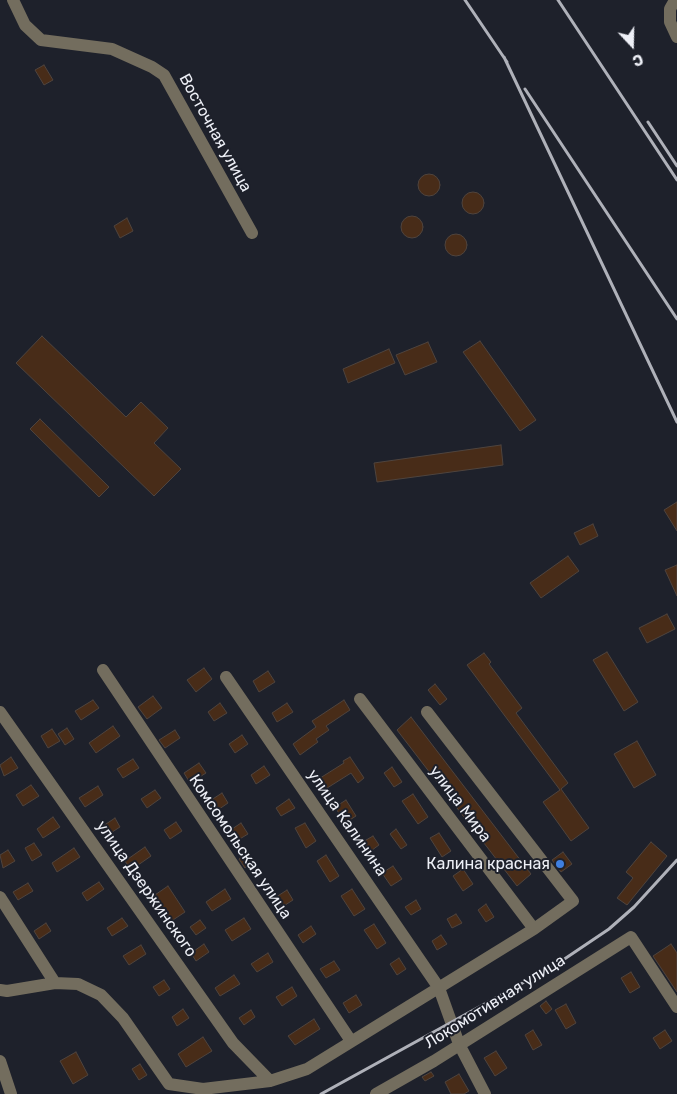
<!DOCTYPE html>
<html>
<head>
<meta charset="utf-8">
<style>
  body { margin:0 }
  #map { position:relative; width:677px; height:1094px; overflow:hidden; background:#1e212b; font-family:Rubik,sans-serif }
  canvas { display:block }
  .north { position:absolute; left:607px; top:20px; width:50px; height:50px; -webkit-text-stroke:4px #1e212b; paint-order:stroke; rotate:159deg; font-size:14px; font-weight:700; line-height:20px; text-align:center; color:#eef0f7 }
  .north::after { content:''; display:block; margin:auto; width:18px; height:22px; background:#eef0f7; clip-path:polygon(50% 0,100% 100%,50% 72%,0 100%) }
</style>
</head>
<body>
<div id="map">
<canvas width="677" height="1094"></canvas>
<div class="north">С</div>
</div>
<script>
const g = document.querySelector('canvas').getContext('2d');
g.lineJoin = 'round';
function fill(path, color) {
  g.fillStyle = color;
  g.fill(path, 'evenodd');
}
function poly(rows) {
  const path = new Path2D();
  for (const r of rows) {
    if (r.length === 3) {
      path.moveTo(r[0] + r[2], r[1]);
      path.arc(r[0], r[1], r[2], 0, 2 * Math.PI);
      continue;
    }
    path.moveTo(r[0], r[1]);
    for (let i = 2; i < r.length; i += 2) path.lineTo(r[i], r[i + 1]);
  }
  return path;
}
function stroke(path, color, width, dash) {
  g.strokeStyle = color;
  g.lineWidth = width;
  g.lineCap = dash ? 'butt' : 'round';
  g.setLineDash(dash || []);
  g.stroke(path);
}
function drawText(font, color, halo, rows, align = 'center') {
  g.font = font + ' Rubik,sans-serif';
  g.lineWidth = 4;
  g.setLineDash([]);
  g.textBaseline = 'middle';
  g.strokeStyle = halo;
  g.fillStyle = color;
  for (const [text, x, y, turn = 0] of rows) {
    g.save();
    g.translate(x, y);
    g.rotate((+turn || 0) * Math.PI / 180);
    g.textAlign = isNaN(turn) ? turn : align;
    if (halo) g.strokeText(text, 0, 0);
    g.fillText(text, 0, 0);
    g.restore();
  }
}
const building = poly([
  [44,65,53,80,44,85,35,70,44,65],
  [429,185,11],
  [473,203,11],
  [412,227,11],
  [127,218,133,231,120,238,114,226,127,218],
  [456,245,11],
  [42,336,126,417,141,402,168,428,154,443,181,469,154,496,16,363,42,336],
  [480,341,536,420,520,431,463,352,480,341],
  [428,342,437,362,405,375,396,355,428,342],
  [389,349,395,363,348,383,343,369,389,349],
  [40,419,109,487,99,497,30,429,40,419],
  [501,445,503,465,377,482,374,463,501,445],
  [677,502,677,531,664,510,677,502],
  [593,524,598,536,580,545,574,533,593,524],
  [568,556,579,571,541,598,530,583,568,556],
  [677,565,677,596,665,570,677,565],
  [667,614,675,629,647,643,639,628,667,614],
  [607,652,638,702,624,711,593,660,607,652],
  [484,653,491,662,489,664,522,708,516,713,568,783,561,789,589,828,571,841,543,802,560,790,467,665,484,653],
  [204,668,212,679,196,692,187,680,204,668],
  [268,671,275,682,259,692,253,681,268,671],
  [435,684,447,699,440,705,428,690,435,684],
  [153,696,162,708,147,719,138,707,153,696],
  [93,700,99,708,81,720,75,711,93,700],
  [344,700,350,710,326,726,329,730,316,739,318,742,300,755,293,744,316,727,312,721,344,700],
  [220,703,227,713,214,721,208,712,220,703],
  [287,703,293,712,277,722,272,713,287,703],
  [411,717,531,874,517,886,397,730,411,717],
  [113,726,120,736,96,753,89,743,113,726],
  [67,728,74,739,65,745,58,734,67,728],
  [52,729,60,741,48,748,41,736,52,729],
  [175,730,180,738,165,748,159,740,175,730],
  [242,735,248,744,235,753,229,744,242,735],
  [637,741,656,775,634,788,614,754,637,741],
  [11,757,18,768,4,776,0,765,11,757],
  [350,757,364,778,358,783,351,773,324,790,317,780,344,763,343,761,350,757],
  [133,759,139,768,123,778,117,769,133,759],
  [199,763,206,773,190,783,184,773,199,763],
  [264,766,270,775,256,784,251,775,264,766],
  [392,767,402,782,394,787,384,773,392,767],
  [31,785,39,796,23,806,16,795,31,785],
  [98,786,103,795,85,807,79,798,98,786],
  [155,790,161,798,147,808,141,799,155,790],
  [222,793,228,803,212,814,205,804,222,793],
  [413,794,428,817,418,824,402,801,413,794],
  [289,799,295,808,281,816,276,808,289,799],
  [346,800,356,816,345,823,335,807,346,800],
  [53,817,60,827,43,838,37,829,53,817],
  [115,818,120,827,106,836,100,828,115,818],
  [176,822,182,831,170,839,164,830,176,822],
  [241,823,248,834,233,843,226,833,241,823],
  [305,823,316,841,306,848,295,828,305,823],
  [396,829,407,845,401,849,390,834,396,829],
  [439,833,451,851,442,857,430,838,439,833],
  [373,836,379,845,368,853,361,843,373,836],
  [651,842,667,856,627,905,617,898,633,878,626,872,651,842],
  [34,843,42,855,32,861,25,848,34,843],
  [145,847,151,856,131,870,125,861,145,847],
  [74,848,80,857,57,872,52,863,74,848],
  [8,850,15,861,3,868,0,855,8,850],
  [563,852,572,864,561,872,552,860,563,852],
  [245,855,251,863,245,868,239,859,245,855],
  [326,855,339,876,330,882,317,861,326,855],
  [393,866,402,879,391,886,382,873,393,866],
  [463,869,473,884,463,891,453,876,463,869],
  [99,882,104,889,87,901,82,893,99,882],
  [28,883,33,891,18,900,13,892,28,883],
  [168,886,185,912,170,922,152,897,168,886],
  [225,889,231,899,212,911,206,902,225,889],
  [352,889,365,909,354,916,341,896,352,889],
  [287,890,293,900,279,909,273,899,287,890],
  [416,900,421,909,411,915,405,907,416,900],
  [486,904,494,917,486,922,478,910,486,904],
  [456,914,462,923,452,928,447,919,456,914],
  [122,918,128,926,112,936,107,928,122,918],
  [244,918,251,929,232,941,225,930,244,918],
  [200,920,206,928,196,935,190,927,200,920],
  [46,923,51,931,39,939,34,931,46,923],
  [374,924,386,943,377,949,364,930,374,924],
  [311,926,316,934,303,943,298,935,311,926],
  [441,935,447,944,437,950,432,941,441,935],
  [204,944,209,952,196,961,191,953,204,944],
  [671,944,677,953,677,992,653,956,671,944],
  [141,945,146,954,129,965,123,956,141,945],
  [268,953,273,962,257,972,251,964,268,953],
  [399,958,406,969,397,975,390,964,399,958],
  [334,961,340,970,326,978,320,969,334,961],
  [631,972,640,987,630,993,621,978,631,972],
  [234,975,240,984,220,996,215,988,234,975],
  [164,980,170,989,159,996,153,987,164,980],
  [292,987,297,996,282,1006,276,997,292,987],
  [356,995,362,1005,349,1013,343,1003,356,995],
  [546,1001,552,1009,546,1014,540,1006,546,1001],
  [566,1004,576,1023,566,1029,555,1010,566,1004],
  [183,1009,189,1018,177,1026,172,1017,183,1009],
  [251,1010,255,1017,244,1025,239,1018,251,1010],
  [314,1019,320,1029,295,1045,288,1036,314,1019],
  [533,1030,542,1045,533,1050,525,1035,533,1030],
  [665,1030,672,1041,660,1049,653,1038,665,1030],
  [203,1037,212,1051,186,1067,178,1054,203,1037],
  [496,1051,507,1068,495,1076,484,1058,496,1051],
  [76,1052,88,1075,73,1084,60,1061,76,1052],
  [140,1064,147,1075,139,1080,132,1069,140,1064],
  [431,1072,434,1076,425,1081,422,1077,431,1072],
  [459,1074,469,1091,464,1094,451,1094,445,1082,459,1074]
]);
const minor = poly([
  [13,0,25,25,41,40,112,49,152,67,164,75,252,233],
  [675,0,670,9,670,22,677,37],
  [103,670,351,1041],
  [226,677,439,988,459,1044,485,1094],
  [360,699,534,929],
  [0,712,233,1043,270,1081],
  [0,897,55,983,78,984,101,995,123,1018,169,1084,203,1089,270,1081,307,1069,534,929,573,901,427,712],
  [0,990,7,991,55,983],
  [0,1061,11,1094],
  [376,1094,434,1061,631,937,677,1007]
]);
const rail = poly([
  [465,0,507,62],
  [558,0,677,180],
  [504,57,677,422],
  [525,89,677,319],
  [648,122,677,166],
  [321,1094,557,964,609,929,634,907,677,860]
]);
const markers = [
  [560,864,5,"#3f7fe0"]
];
const streetNames = [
  ["Восточная улица",215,133,61],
  ["улица Мира",460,804,53],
  ["улица Калинина",347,823,55],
  ["Комсомольская улица",240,847,56],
  ["улица Дзержинского",146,889,55],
  ["Локомотивная улица",495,1002,-32]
];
const poiNames = [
  ["Калина красная",550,864]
];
fill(building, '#482c18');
stroke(building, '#4f443e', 1);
stroke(minor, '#736d5e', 12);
stroke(rail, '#afb1b9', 3);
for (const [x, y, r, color] of markers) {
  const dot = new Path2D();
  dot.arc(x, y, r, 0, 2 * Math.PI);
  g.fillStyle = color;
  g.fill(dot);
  stroke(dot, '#1e212b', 2);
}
drawText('16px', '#eef0f7', '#1e212b', streetNames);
drawText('16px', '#eef0f7', '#1e212b', poiNames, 'right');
</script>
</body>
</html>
